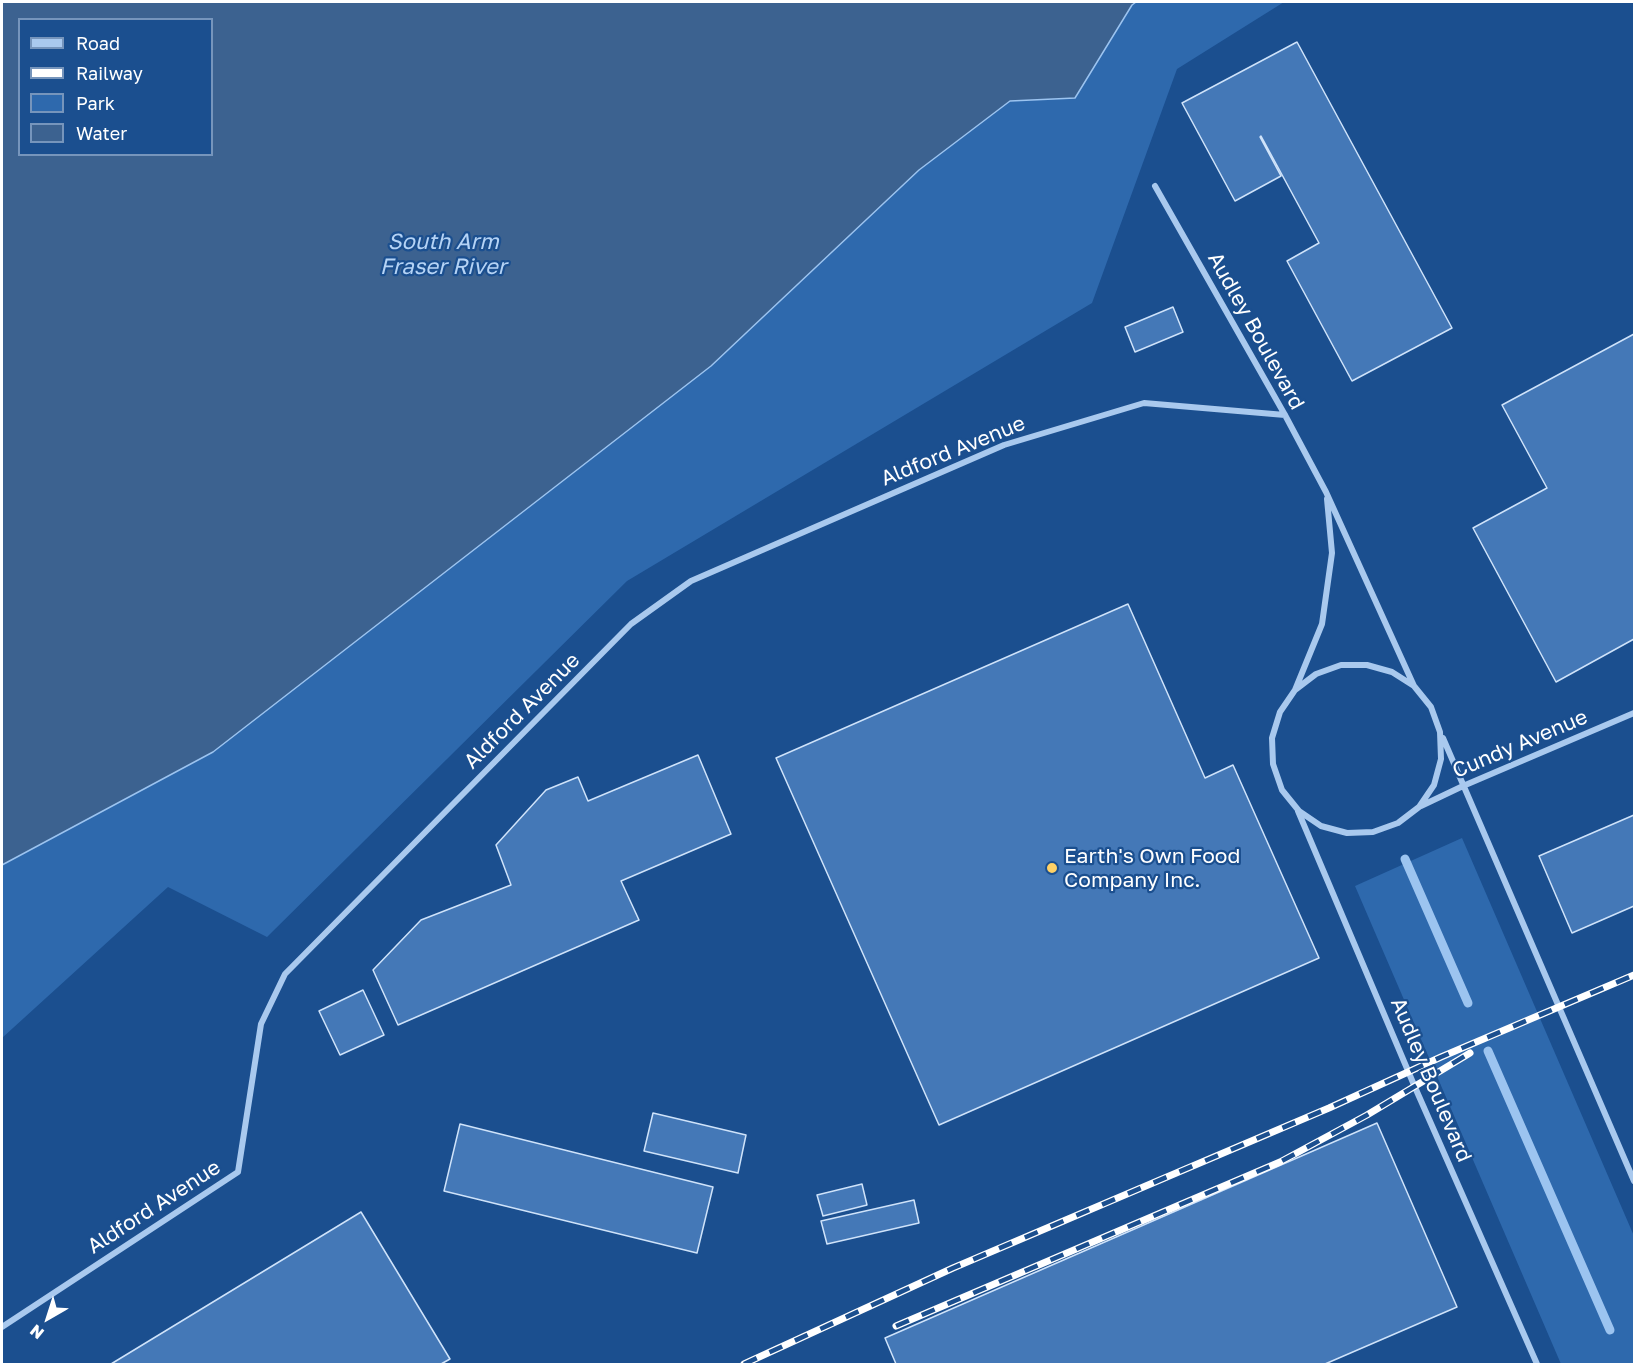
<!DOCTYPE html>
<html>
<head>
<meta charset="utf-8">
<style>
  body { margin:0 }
  #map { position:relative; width:1636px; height:1366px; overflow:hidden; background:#1b4f8f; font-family:"Golos Text",sans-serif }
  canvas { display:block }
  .frame { position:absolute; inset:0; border:3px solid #fff; pointer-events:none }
  .legend { position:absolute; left:18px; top:18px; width:195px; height:138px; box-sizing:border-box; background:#1b4f8f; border:2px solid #7695bc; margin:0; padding:8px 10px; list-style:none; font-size:18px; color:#fff }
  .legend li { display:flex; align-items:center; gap:12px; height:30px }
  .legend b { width:30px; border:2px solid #7695bc }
  .north { position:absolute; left:18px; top:1288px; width:60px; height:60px; -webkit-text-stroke:4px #1b4f8f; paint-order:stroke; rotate:219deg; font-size:16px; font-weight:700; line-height:24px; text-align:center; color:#fff }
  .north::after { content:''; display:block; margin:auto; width:21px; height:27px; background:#fff; clip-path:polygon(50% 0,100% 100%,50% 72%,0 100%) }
</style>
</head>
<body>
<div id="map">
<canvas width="1636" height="1366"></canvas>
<div class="frame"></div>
<ul class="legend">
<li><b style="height:8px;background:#a9c9ee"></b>Road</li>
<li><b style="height:8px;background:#fff"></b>Railway</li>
<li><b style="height:16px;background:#2e69ad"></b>Park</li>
<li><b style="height:16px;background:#3c6290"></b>Water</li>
</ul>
<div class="north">N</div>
</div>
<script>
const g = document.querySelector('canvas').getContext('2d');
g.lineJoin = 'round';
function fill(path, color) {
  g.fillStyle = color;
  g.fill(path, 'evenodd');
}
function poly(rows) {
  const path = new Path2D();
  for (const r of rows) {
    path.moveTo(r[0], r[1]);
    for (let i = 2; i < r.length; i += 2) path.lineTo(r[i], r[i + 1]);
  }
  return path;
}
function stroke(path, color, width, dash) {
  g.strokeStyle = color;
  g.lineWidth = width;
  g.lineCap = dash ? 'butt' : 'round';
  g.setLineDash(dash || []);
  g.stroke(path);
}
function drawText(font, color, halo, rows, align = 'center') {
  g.font = font + ' "Golos Text",sans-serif';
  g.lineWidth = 4.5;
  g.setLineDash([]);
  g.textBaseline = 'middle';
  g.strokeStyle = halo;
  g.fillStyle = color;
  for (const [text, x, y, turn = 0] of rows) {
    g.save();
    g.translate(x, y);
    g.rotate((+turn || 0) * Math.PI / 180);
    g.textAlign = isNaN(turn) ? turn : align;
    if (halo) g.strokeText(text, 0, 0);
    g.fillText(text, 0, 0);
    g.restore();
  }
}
const green = poly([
  [1136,2,1284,2,1177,69,1092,303,627,581,267,937,168,887,2,1038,2,865,213,752,711,366,919,170,1010,101,1075,98,1132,5],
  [1462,838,1634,1236,1634,1364,1561,1364,1355,886]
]);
const water = poly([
  [2,2,1136,2,1132,5,1075,98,1010,101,919,170,711,366,213,752,2,865,2,2],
  [20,20,212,20,212,154,20,154,20,20]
]);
const stream = poly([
  [1405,859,1468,1003],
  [1488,1051,1610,1330]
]);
const building = poly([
  [1297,42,1452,328,1352,381,1287,261,1319,243,1261,136,1260,137,1281,176,1235,201,1182,103,1297,42],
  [1173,307,1183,332,1135,352,1125,327,1173,307],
  [1634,334,1634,639,1556,682,1473,528,1547,488,1502,405,1634,334],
  [1128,604,1205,778,1233,765,1319,958,939,1125,776,758,1128,604],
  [698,755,731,834,621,881,639,920,398,1025,373,970,421,920,511,885,496,845,546,790,578,777,588,801,698,755],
  [1634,815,1634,906,1572,933,1539,856,1634,815],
  [363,990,384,1035,340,1055,319,1011,363,990],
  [653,1113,746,1135,738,1173,644,1151,653,1113],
  [1377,1123,1457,1307,1325,1364,896,1364,885,1338,1377,1123],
  [460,1124,713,1187,697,1253,444,1191,460,1124],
  [862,1184,867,1205,823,1216,817,1195,862,1184],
  [914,1200,919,1223,827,1244,821,1221,914,1200],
  [361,1212,450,1359,441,1364,111,1364,361,1212]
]);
const minor = poly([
  [1155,186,1285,415,1326,492,1414,686,1431,707,1440,732,1441,759,1434,785,1419,807,1398,823,1373,832,1347,833,1321,826,1299,811,1282,790,1273,764,1272,738,1280,712,1295,690,1316,674,1341,665,1367,665,1392,672,1414,686],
  [1295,690,1322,624,1332,553,1327,499],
  [1443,738,1634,1181],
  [1421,806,1463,786,1634,713],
  [1298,811,1414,1085,1537,1364],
  [2,1327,238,1172,261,1024,285,974,631,624,691,581,1004,445,1144,403,1285,415]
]);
const rail = poly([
  [896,1326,1280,1162,1367,1115,1470,1053],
  [744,1364,953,1268,1329,1108,1441,1057,1634,975]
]);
const markers = [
  [1052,868,6,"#ffd166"]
];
const streetNames = [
  ["Audley Boulevard",1256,331,61],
  ["Aldford Avenue",953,451,-22],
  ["Aldford Avenue",522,711,-45],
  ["Cundy Avenue",1520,744,-23],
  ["Audley Boulevard",1431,1080,67],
  ["Aldford Avenue",154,1207,-33]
];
const poiNames = [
  ["Earth's Own Food",1064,856],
  ["Company Inc.",1064,880]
];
const waterNames = [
  ["South Arm",443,242],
  ["Fraser River",443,267]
];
fill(green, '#2e69ad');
fill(water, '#3c6290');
stroke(water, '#9cc4f0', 1.5);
stroke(stream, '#9cc4f0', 9);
fill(building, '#4478b7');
stroke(building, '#cfe3fa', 1.5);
stroke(minor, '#a9c9ee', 6);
stroke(rail, '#fff', 7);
stroke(rail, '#1b4f8f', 4.5, [14]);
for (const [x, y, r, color] of markers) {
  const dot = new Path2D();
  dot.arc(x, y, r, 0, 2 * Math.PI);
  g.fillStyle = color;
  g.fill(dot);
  stroke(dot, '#1b4f8f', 2);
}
drawText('21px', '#fff', '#1b4f8f', streetNames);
drawText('21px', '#fff', '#1b4f8f', poiNames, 'left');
drawText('italic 22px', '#b5d3f5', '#1b4f8f', waterNames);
</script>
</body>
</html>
